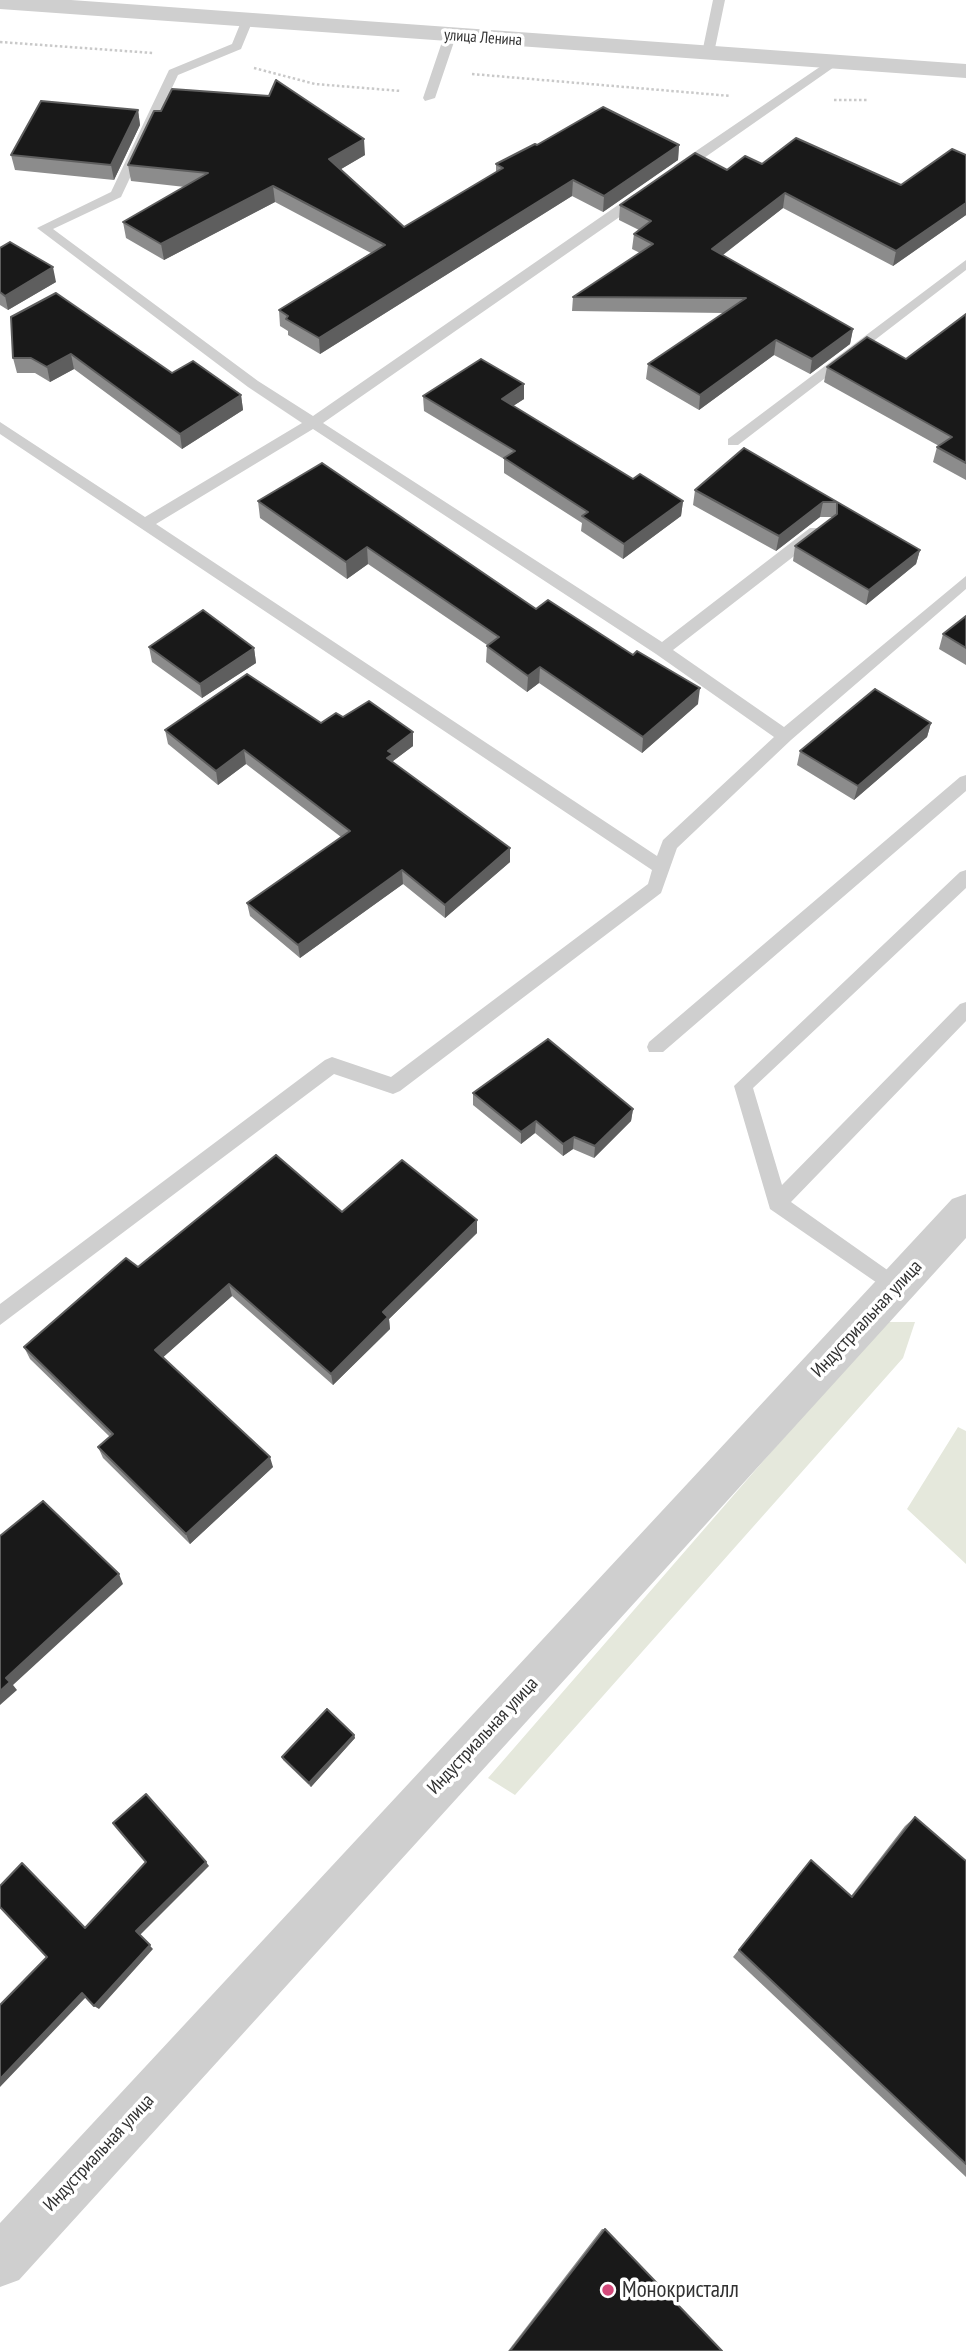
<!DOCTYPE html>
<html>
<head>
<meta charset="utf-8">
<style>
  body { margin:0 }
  canvas { display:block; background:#fff }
</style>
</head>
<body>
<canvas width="966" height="2351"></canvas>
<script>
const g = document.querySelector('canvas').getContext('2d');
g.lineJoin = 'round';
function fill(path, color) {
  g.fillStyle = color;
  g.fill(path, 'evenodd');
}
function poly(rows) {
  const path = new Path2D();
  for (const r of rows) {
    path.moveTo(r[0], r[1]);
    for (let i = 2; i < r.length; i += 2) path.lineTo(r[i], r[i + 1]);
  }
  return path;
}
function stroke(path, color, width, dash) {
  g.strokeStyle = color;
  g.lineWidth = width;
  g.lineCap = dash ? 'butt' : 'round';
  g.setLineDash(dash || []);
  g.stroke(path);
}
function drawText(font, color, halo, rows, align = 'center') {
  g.font = font + ' "PT Sans Narrow",sans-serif';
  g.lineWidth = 7;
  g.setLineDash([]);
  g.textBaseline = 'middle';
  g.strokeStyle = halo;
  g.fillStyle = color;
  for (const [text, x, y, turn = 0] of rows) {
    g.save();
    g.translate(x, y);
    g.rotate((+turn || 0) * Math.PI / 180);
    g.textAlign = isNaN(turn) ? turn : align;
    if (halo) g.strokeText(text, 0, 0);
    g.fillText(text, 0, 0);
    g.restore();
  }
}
const green = poly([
  [884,1322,915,1322,903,1358,515,1795,488,1778],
  [958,1427,966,1431,966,1564,907,1509]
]);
const path = poly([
  [0,42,153,53],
  [254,68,315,84,401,91],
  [472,74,731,96],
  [834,100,868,100]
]);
const service = poly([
  [713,0,725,0,714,53,708,57,702,53,713,0],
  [243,17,253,20,241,49,178,75,121,197,53,229,258,381,313,416,634,194,644,194,644,200,323,423,662,642,810,528,820,528,820,536,673,650,784,727,966,576,966,589,791,740,677,848,661,893,400,1091,393,1094,334,1074,0,1325,0,1304,325,1060,332,1057,391,1077,648,884,652,870,0,434,0,422,145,517,302,423,248,387,37,228,111,192,169,70,232,44,243,17],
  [313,429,656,654,774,737,663,840,657,856,156,524,313,429],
  [450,32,456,36,435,98,425,101,423,98,444,36,450,32],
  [833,58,839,62,837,65,684,172,674,172,674,166,833,58],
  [966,260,966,270,738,445,728,445,728,439,966,260],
  [966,775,966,791,663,1052,649,1052,647,1047,649,1042,960,777,966,775],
  [966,870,966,888,753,1088,782,1185,960,1004,966,1002,966,1021,791,1202,903,1281,906,1287,903,1293,896,1296,770,1209,734,1086,960,872,966,870]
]);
const minor = poly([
  [0,0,71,0,966,64,966,78,0,9,0,0],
  [966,1194,966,1238,19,2280,0,2287,0,2223,952,1199,966,1194]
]);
const wall = poly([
  [138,110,140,125,114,180,15,170,11,155],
  [537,145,679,145,678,160,603,212,572,196,320,354,288,335,288,331,280,326,279,310,371,253,275,202,164,260,126,238,123,222,185,187,131,181,128,165,365,155,341,169,404,227,496,172,496,164],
  [966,155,966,215,893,266,783,208,723,255,853,329,850,344,810,374,774,355,699,410,646,379,648,364,724,313,572,311,573,297,640,253,632,249,634,234,639,230,619,220,620,205,727,170,762,164,901,185],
  [0,248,56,282,8,310,0,305],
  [966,314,966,480,933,462,937,447,939,446,824,382,827,367,906,359],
  [11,317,172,373,241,395,243,410,182,449,74,369,50,382,35,373,17,373,13,358],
  [524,384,524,399,513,406,633,479,683,501,681,516,623,559,581,531,582,523,504,473,504,459,424,411,423,396],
  [744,448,920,550,916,564,866,605,793,561,795,546,833,517,820,517,776,551,693,505,695,490],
  [258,501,536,609,698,704,642,753,539,683,527,692,486,662,487,645,368,564,347,579,260,518],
  [966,616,966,665,939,649,943,634],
  [149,647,254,648,256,663,202,698,152,662],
  [343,717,413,746,393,761,393,763,510,848,510,862,445,918,403,884,300,958,250,916,247,903,341,837,246,764,218,785,168,744,165,730,321,723],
  [931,723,927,737,854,800,797,765,800,751],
  [473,1093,633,1109,631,1121,594,1158,573,1149,563,1156,535,1133,521,1144,473,1105],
  [342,1212,477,1220,477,1233,389,1319,390,1329,333,1385,232,1296,163,1357,273,1467,190,1544,103,1458,98,1447,110,1437,30,1359,24,1347,138,1267],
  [354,1735,355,1738,311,1787,283,1760,282,1757],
  [915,1817,966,1861,966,2177,733,1957,811,1860,851,1896,905,1826],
  [602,2229,605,2229,722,2351,508,2351]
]);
const shadedWall = poly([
  [138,110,140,125,114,180,111,165],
  [364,139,365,155,331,175,329,159],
  [679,145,678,160,603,212,604,196],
  [573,180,572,196,320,354,319,338],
  [273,186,275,202,164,260,161,244],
  [785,193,783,208,711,264,712,249],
  [966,203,966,215,893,266,896,251],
  [53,267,56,282,8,310,5,296],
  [853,329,850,344,810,374,812,359],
  [776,340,774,355,699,410,700,395],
  [71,354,74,369,50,382,47,367],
  [524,384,524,399,502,413,502,399],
  [241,395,243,410,182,449,180,434],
  [683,501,681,516,623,559,624,544],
  [823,502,820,517,776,551,779,536],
  [367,547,368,564,347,579,346,562],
  [920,550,916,564,866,605,869,590],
  [254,648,256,663,202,698,200,684],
  [540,667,539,683,527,692,528,676],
  [700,688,698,704,642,753,643,737],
  [931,723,927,737,854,800,858,786],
  [413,732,413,746,393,761,394,768,387,758,388,751],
  [244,750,246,764,218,785,216,771],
  [510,848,510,862,445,918,445,905],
  [402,870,403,884,300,958,298,945],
  [633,1109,631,1121,594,1158,595,1146],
  [536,1121,535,1133,521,1144,521,1132],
  [574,1137,573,1149,563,1156,563,1144],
  [477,1220,477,1233,389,1319,390,1329,333,1385,331,1374,383,1312],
  [229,1284,232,1296,159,1361,155,1350],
  [270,1457,273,1467,190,1544,186,1534],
  [119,1574,123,1584,13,1685,17,1690,0,1705,0,1691,6,1678],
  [354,1735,355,1738,311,1787,309,1783],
  [206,1862,209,1866,140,1935,153,1949,99,2009,94,2006,136,1931],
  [82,1993,87,1996,0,2087,0,2079]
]);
const building = poly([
  [276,80,364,139,329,159,404,227,503,168,496,164,535,144,537,145,603,107,679,145,604,196,573,180,319,338,286,319,288,316,279,310,385,245,273,186,161,244,123,222,208,173,128,165,154,111,161,111,172,89,269,96,276,80],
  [41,101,138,110,111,165,11,155,41,101],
  [796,138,901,185,952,149,966,155,966,203,896,251,785,193,712,249,853,329,812,359,776,340,700,395,648,364,746,298,573,297,653,244,634,234,651,221,620,205,695,153,727,170,745,156,762,164,796,138],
  [10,242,53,267,5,296,0,292,0,248,10,242],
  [56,293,172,373,193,361,241,395,180,434,71,354,47,367,31,358,13,358,11,317,56,293],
  [966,314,966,463,937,447,952,437,827,367,867,337,906,359,966,314],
  [481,359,524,384,502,399,633,479,640,474,683,501,624,544,582,516,588,512,504,458,515,451,423,396,481,359],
  [744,448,920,550,869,590,795,546,837,514,837,502,823,502,779,536,695,490,744,448],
  [322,463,536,609,548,600,633,655,637,651,700,688,643,737,540,667,528,676,487,646,499,637,367,547,346,562,258,501,322,463],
  [203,610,254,648,200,684,149,647,203,610],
  [966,616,966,648,943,634,966,616],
  [247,674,321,723,336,713,343,717,369,701,413,732,388,751,393,754,387,758,510,848,445,905,402,870,298,945,247,903,350,831,244,750,216,771,165,730,247,674],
  [875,689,931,723,858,786,800,751,875,689],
  [548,1039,633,1109,595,1146,574,1137,563,1144,536,1121,521,1132,473,1093,548,1039],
  [276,1155,342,1212,402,1160,477,1220,383,1312,388,1317,331,1374,229,1284,155,1350,270,1457,186,1534,98,1447,113,1434,24,1347,126,1258,138,1267,276,1155],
  [43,1501,119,1574,6,1678,10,1682,0,1691,0,1536,43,1501],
  [327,1709,354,1735,309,1783,282,1757,327,1709],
  [146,1794,206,1862,136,1931,150,1945,94,2006,82,1993,0,2079,0,2005,47,1957,0,1907,0,1886,22,1863,85,1928,146,1862,113,1823,146,1794],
  [915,1817,966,1861,966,2164,739,1950,811,1860,852,1897,915,1817],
  [605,2229,722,2351,510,2351,605,2229]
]);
const markers = [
  [608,2290,7,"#d3497a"]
];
const farStreetnames = [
  ["улица Ленина",483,38,4]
];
const streetNames = [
  ["Индустриальная улица",867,1319,-47],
  ["Индустриальная улица",483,1736,-47],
  ["Индустриальная улица",99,2153,-47]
];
const nearPoinames = [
  ["Монокристалл",622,2290]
];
fill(green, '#e5e8dc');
stroke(path, '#c9c9c9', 2.5, [2.5, 2.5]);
fill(service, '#cfcfcf');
fill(minor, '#cfcfcf');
fill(wall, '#8c8c8c');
fill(shadedWall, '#5e5e5e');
fill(building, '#191919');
stroke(building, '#5e5e5e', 2);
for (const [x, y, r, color] of markers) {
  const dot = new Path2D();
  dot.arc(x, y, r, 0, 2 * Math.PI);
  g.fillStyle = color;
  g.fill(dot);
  stroke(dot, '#fff', 2.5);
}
drawText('16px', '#323232', '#fff', farStreetnames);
drawText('19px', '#323232', '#fff', streetNames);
drawText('23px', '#323232', '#fff', nearPoinames, 'left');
</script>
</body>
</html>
